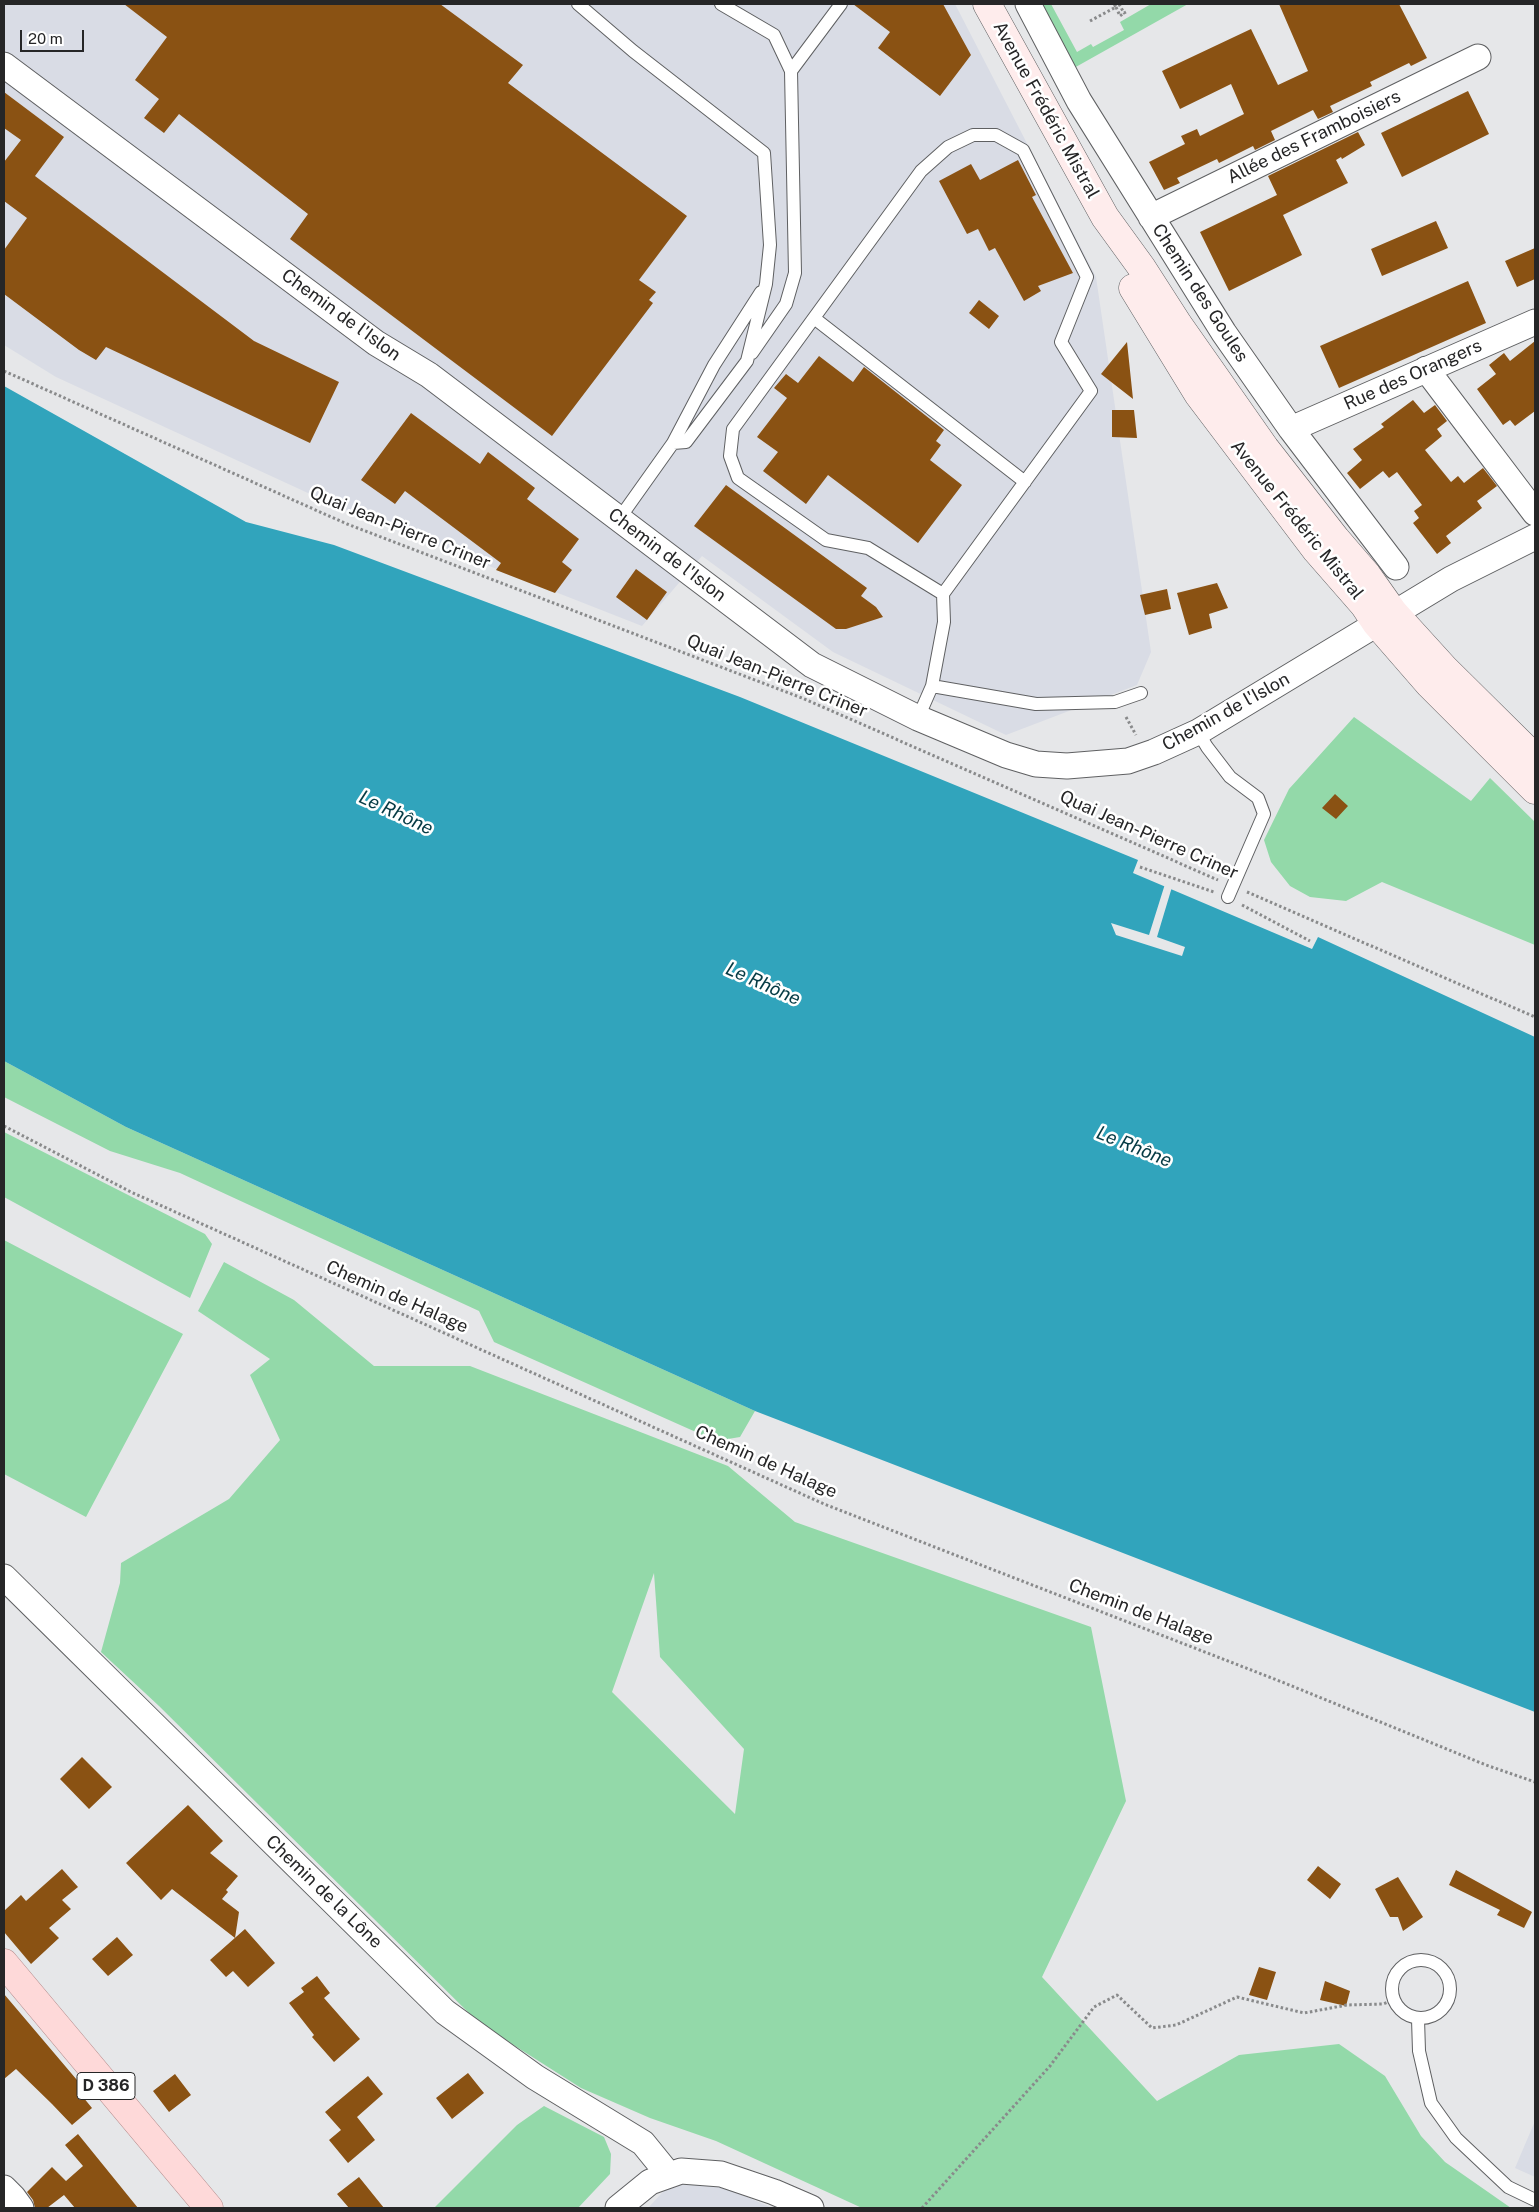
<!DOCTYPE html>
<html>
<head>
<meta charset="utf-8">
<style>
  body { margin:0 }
  #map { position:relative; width:1539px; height:2212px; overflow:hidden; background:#e6e7e9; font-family:"Public Sans",sans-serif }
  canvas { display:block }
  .frame { position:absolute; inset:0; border:5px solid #262627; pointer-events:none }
  .scale { position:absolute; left:20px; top:30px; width:64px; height:22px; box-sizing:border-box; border:2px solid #262627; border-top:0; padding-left:6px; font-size:15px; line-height:18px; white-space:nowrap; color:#262627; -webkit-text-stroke:4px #fff; paint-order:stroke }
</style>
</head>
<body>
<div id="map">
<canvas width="1539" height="2212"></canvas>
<div class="frame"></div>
<div class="scale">20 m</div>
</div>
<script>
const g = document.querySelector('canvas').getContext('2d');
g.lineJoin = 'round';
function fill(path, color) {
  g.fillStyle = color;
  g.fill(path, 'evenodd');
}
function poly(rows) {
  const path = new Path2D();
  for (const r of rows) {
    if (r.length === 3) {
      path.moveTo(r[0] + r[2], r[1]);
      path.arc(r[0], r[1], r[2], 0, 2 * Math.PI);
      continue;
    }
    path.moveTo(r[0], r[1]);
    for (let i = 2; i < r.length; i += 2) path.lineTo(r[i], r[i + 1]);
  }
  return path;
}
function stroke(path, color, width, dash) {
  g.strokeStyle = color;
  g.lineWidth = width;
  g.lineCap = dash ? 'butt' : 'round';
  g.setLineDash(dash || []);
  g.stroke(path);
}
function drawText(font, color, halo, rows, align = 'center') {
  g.font = font + ' "Public Sans",sans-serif';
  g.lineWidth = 5;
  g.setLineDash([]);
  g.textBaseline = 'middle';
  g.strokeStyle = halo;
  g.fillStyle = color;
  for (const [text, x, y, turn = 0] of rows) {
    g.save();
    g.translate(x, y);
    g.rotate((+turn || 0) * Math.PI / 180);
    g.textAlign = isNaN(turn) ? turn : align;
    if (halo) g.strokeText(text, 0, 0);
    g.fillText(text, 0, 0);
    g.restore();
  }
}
const built = poly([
  [4,4,955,4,1096,277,1151,652,1137,685,1006,735,833,652,702,556,642,626,334,505,56,377,4,345],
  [1535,2121,1535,2177,1515,2168],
  [684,2169,772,2208,648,2208]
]);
const green = poly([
  [1040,4,1051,4,1077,52,1091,44,1093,47,1124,30,1120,22,1151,4,1188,4,1074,68],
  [1354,717,1471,801,1490,778,1535,822,1535,945,1382,882,1346,901,1310,897,1290,886,1271,862,1264,840,1289,789],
  [4,1061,126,1127,755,1411,740,1437,716,1441,494,1342,479,1311,180,1173,110,1151,4,1097],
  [4,1132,205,1234,212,1244,190,1298,4,1197],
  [4,1240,183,1334,86,1517,4,1474],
  [224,1262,294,1300,374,1366,470,1366,728,1466,795,1522,1091,1627,1126,1801,1042,1977,1157,2101,1239,2055,1339,2044,1385,2076,1421,2136,1445,2162,1511,2208,862,2208,716,2141,650,2118,581,2088,479,2023,159,1706,101,1652,120,1583,121,1563,229,1499,280,1440,250,1375,270,1359,198,1311],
  [654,1573,660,1657,744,1749,735,1814,612,1692],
  [544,2106,604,2137,611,2154,610,2174,578,2208,434,2208,517,2125]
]);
const water = poly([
  [4,386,246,522,334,545,740,697,1138,860,1133,873,1312,949,1318,937,1535,1037,1535,1712,755,1411,126,1127,4,1061]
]);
const pier = poly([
  [1165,884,1172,887,1157,937,1185,947,1182,956,1116,935,1111,923,1149,935]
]);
const building = poly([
  [124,4,440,4,523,65,508,83,687,216,639,280,656,292,649,300,653,303,552,436,290,239,308,214,179,114,164,133,144,118,159,99,135,80,167,37],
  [853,4,943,4,971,55,940,96,878,48,890,32],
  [1279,4,1399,4,1427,58,1411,66,1409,63,1370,82,1372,86,1330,106,1333,112,1318,119,1313,110,1271,131,1275,140,1255,150,1253,146,1219,163,1217,159,1177,178,1180,183,1164,190,1149,162,1185,144,1181,136,1197,129,1200,136,1244,114,1231,84,1180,109,1162,71,1251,29,1278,85,1308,71],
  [1468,91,1489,134,1402,177,1381,133],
  [4,92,64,137,35,176,254,341,339,382,310,443,106,347,96,360,79,350,4,294,4,250,27,218,4,201,4,162,21,140,4,128],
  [1358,132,1365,145,1342,159,1341,157,1336,160,1348,183,1283,215,1302,255,1229,291,1200,232,1277,195,1268,176],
  [1018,160,1036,195,1032,197,1073,273,1038,286,1041,291,1024,301,995,248,989,251,978,229,967,234,939,181,971,164,980,180],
  [1436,221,1448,248,1382,276,1371,249],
  [1535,248,1535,279,1517,287,1505,261],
  [1468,281,1486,323,1339,388,1320,346],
  [979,300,999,316,989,329,969,313],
  [1535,341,1535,411,1515,426,1510,420,1503,425,1477,389,1496,374,1489,365,1504,353,1510,361],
  [1127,342,1133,399,1101,374],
  [819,356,853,382,864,367,944,430,936,441,941,445,930,460,962,485,918,543,828,475,806,504,763,471,778,452,757,437,787,398,774,388,786,374,798,383],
  [1413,400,1424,413,1435,405,1447,421,1437,429,1442,436,1425,450,1451,482,1458,476,1464,483,1483,468,1497,486,1477,501,1482,508,1446,536,1451,543,1437,554,1413,523,1419,518,1414,511,1422,505,1397,472,1389,478,1383,471,1360,489,1347,473,1362,460,1353,449,1384,427,1381,424],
  [1112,410,1134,410,1137,438,1112,437],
  [411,413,480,464,488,452,535,488,527,499,579,539,562,562,572,570,555,593,496,570,501,563,405,491,395,504,361,480],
  [726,485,867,588,861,596,876,607,883,617,846,629,836,629,694,526],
  [636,569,667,592,647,620,616,597],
  [1217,583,1228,608,1209,614,1212,628,1189,635,1177,593],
  [1167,589,1171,609,1145,615,1140,595],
  [1335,794,1348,806,1336,819,1322,808],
  [82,1757,112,1787,89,1809,60,1779],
  [188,1805,223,1841,210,1853,238,1876,226,1890,228,1892,222,1899,239,1912,235,1938,172,1889,161,1900,126,1863],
  [1318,1866,1341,1884,1330,1899,1307,1880],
  [62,1869,78,1887,62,1900,71,1909,49,1928,59,1938,31,1964,4,1932,4,1911,21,1895,26,1901],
  [1456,1870,1532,1912,1524,1928,1497,1915,1500,1910,1449,1885],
  [1398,1877,1423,1917,1403,1931,1398,1917,1390,1917,1375,1889],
  [245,1929,275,1963,248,1987,233,1971,226,1977,210,1960],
  [117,1937,133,1955,108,1976,92,1959],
  [1259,1967,1276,1972,1267,2000,1249,1995],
  [317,1976,330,1993,324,1998,360,2039,334,2062,312,2037,314,2035,289,2003,304,1992,301,1988],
  [1325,1981,1350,1991,1346,2006,1320,2000],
  [4,1994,88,2093,83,2097,92,2108,72,2125,52,2104,16,2069,4,2079],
  [468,2073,484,2093,452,2119,436,2098],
  [175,2074,191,2095,169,2112,153,2091],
  [368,2076,383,2094,357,2117,375,2140,348,2163,329,2140,341,2130,325,2112],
  [78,2134,138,2208,75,2208,64,2195,47,2208,35,2208,33,2200,27,2192,52,2167,66,2181,83,2166,65,2145],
  [359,2177,384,2208,349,2208,337,2194]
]);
const path = poly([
  [1119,4,1124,13,1126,12],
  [1116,7,1120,16,1124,13],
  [1090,21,1116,7,1114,4],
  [4,371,347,524,802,698,1218,880],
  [1126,717,1136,735],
  [1140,867,1214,892],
  [1247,892,1535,1017],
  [1242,905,1310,941],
  [4,1126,131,1192,824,1504,1282,1682,1486,1765,1535,1782],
  [922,2208,1050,2066,1094,2007,1117,1995,1152,2028,1176,2025,1237,1997,1304,2013,1347,2005,1383,2004,1393,2000]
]);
const lane = poly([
  [578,4,633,51,764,153,770,245,766,284,747,361,686,442,673,443],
  [721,4,774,35,791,71],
  [814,318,1025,482],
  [752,353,786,304,795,273,791,71,841,4],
  [619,519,673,443,714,365,761,292],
  [932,686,1036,704,1115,702,1141,693],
  [918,718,932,686,944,622,943,594,1091,391,1061,342,1087,277,1023,150,996,135,973,135,948,147,921,171,733,429,730,456,738,478,826,540,868,548,943,594],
  [1198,732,1207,747,1230,777,1258,798,1264,814,1228,897],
  [1421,1989,29],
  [1418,2019,1419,2051,1431,2103,1456,2138,1508,2187,1535,2200]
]);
const street = poly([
  [1028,4,1079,101,1224,333,1291,429,1396,567],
  [4,65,376,343,429,375,812,665,918,718,1006,755,1036,764,1067,766,1128,761,1154,752,1198,732,1451,579,1535,537],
  [1151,217,1478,57],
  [1426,369,1535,513],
  [1291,429,1535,322],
  [4,1577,445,2012,535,2077,643,2143,669,2175],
  [4,2188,13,2197,21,2208],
  [618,2208,650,2182,681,2171,721,2174,774,2192,811,2208]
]);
const secondary = poly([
  [987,4,1105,217,1142,268,1178,324,1265,448,1336,539,1367,575,1394,613,1444,668,1535,758],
  [1133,288,1198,394,1316,550,1364,605,1376,623,1429,684,1535,790]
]);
const primary = poly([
  [4,1963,209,2208]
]);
const shields = [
  [106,2086,58]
];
const shieldNames = [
  ["D 386",106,2086]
];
const streetNames = [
  ["Avenue Frédéric Mistral",1046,110,61],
  ["Allée des Framboisiers",1314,137,-26],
  ["Chemin des Goules",1200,293,57],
  ["Chemin de l'Islon",341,315,36],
  ["Rue des Orangers",1413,375,-24],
  ["Avenue Frédéric Mistral",1297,520,51],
  ["Quai Jean-Pierre Criner",400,528,22],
  ["Chemin de l'Islon",667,555,37],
  ["Quai Jean-Pierre Criner",777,676,22],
  ["Chemin de l'Islon",1226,712,-29],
  ["Quai Jean-Pierre Criner",1149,835,24],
  ["Chemin de Halage",397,1297,24],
  ["Chemin de Halage",766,1462,24],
  ["Chemin de Halage",1141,1612,21],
  ["Chemin de la Lône",324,1892,44]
];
const waterNames = [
  ["Le Rhône",396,813,25],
  ["Le Rhône",763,984,24],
  ["Le Rhône",1134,1147,22]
];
fill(built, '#d9dce5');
fill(green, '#93d9a9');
fill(water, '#31a4bc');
fill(pier, '#e6e7e9');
fill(building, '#8a5213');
stroke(lane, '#5f6062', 14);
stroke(street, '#5f6062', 27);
stroke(secondary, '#5f6062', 29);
stroke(primary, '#b28a8a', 29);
stroke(path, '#898a8b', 3, [2.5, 2.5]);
stroke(lane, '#fff', 12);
stroke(street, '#fff', 25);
stroke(secondary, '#feecec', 28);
stroke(primary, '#fed9d9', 28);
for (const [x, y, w] of shields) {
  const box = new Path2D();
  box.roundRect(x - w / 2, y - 13.5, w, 27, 4);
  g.fillStyle = '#fff';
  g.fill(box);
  stroke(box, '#262627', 1);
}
drawText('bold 16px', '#262627', null, shieldNames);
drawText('18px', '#262627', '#fff', streetNames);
drawText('italic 19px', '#063b45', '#fff', waterNames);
</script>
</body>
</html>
